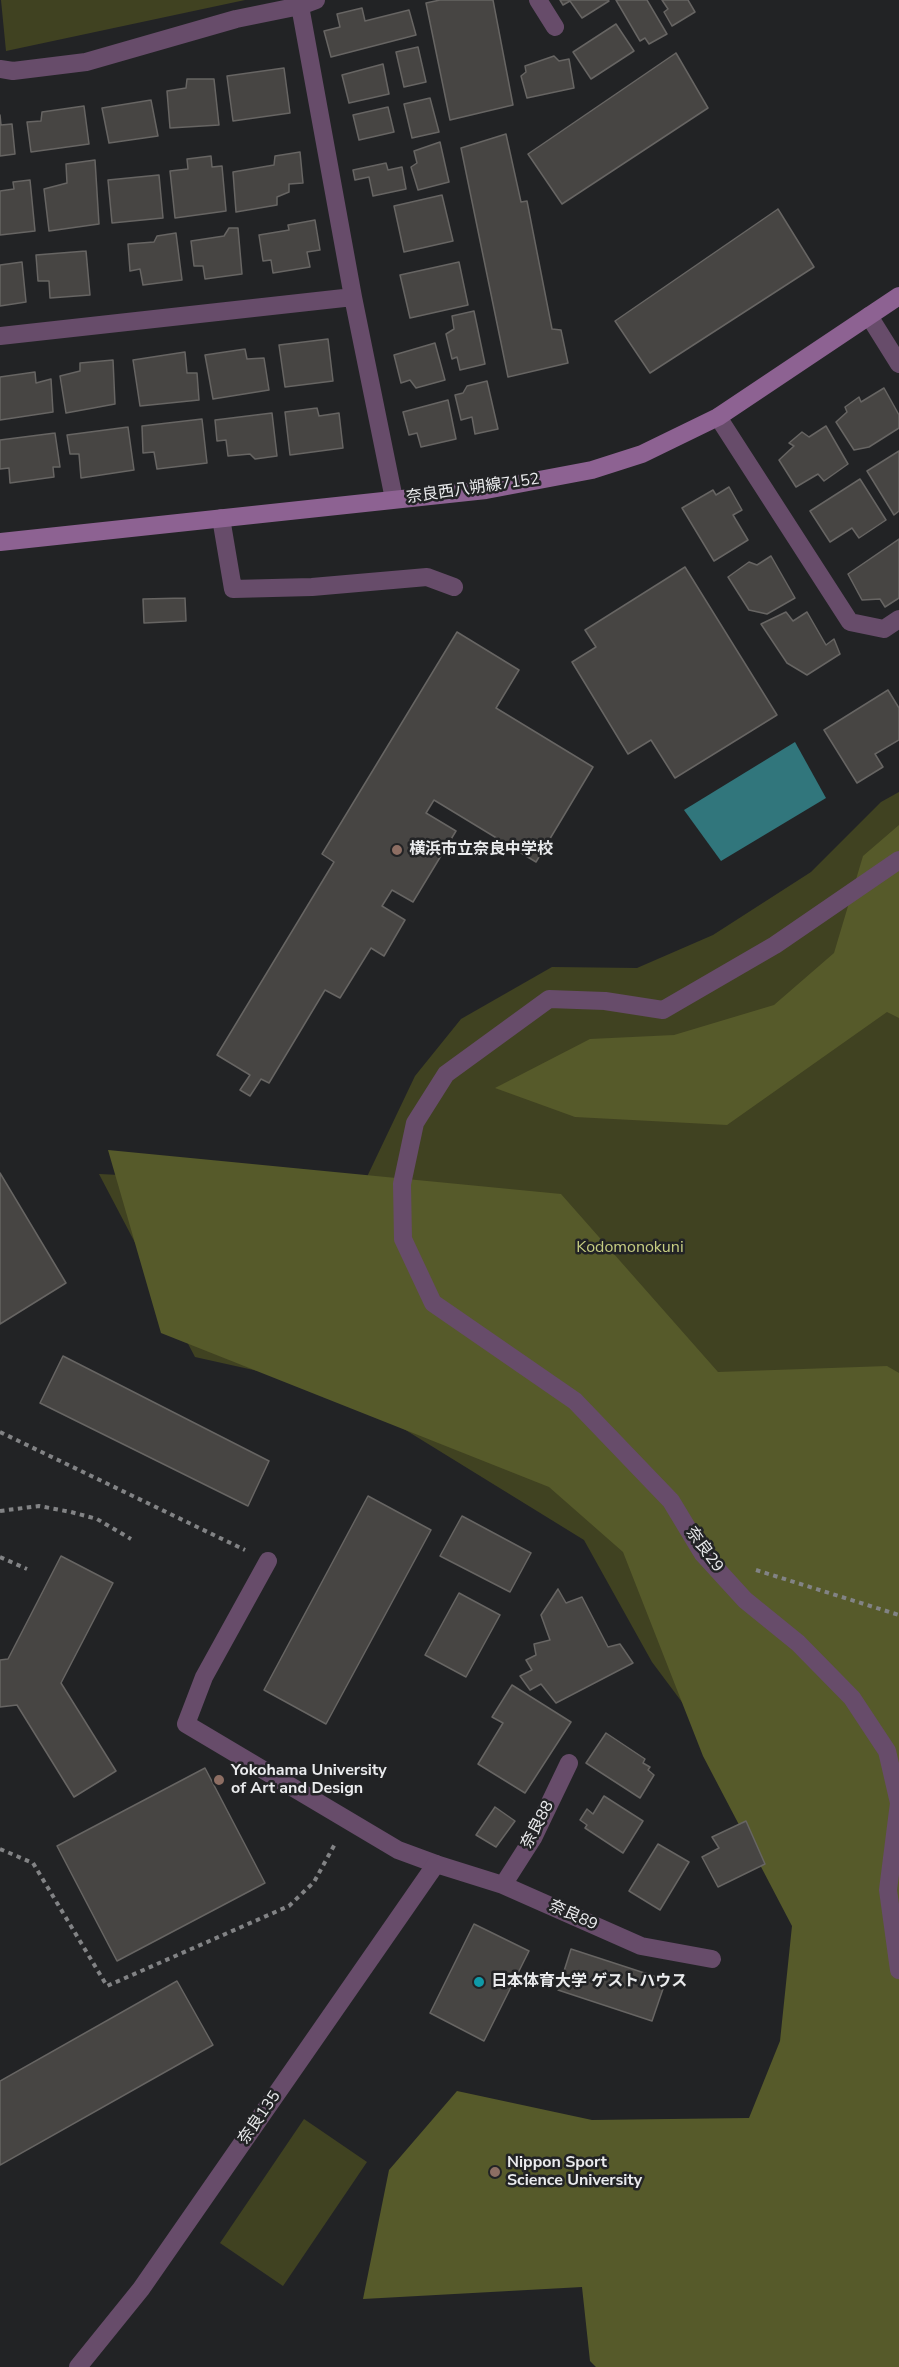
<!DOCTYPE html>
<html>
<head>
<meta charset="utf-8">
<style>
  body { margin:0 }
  canvas { display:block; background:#222325 }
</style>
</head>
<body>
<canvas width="899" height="2367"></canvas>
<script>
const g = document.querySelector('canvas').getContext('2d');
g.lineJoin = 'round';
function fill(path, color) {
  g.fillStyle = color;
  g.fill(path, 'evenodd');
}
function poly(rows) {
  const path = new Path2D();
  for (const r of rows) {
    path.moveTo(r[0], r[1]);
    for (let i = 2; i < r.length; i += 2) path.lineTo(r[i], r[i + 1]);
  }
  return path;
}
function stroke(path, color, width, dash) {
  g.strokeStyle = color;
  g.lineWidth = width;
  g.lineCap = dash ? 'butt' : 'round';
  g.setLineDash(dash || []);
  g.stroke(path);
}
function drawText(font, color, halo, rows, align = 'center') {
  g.font = font + ' "Nunito Sans","Noto Sans JP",sans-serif';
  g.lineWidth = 5;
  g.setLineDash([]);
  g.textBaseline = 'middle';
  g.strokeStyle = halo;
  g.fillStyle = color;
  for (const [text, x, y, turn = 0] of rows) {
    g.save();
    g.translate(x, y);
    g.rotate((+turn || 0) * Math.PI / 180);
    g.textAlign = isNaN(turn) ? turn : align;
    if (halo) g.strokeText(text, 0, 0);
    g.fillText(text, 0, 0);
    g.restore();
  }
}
const green = poly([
  [1,0,245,0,6,51],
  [899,792,899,2367,831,2017,750,1793,652,1662,584,1540,339,1389,195,1357,99,1174,262,1182,365,1181,415,1076,461,1019,552,967,637,968,713,935,811,872,881,802],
  [304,2119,367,2162,283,2286,220,2243]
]);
const forest = poly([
  [899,825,899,1018,887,1012,727,1125,575,1117,495,1088,590,1039,674,1035,774,1005,834,953,863,856],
  [108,1150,561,1194,718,1372,887,1366,899,1373,899,2367,596,2367,590,2361,582,2287,363,2299,389,2170,457,2091,592,2120,749,2118,780,2041,792,1926,703,1756,623,1552,549,1487,161,1333]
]);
const water = poly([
  [795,742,826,798,721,861,684,810]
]);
const building = poly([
  [440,0,493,0,513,105,450,120,426,3,440,0],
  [560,0,608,0,609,1,582,18,570,1,563,5,560,0],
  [616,0,647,0,667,34,649,44,645,38,640,41,616,0],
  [662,0,688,0,695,12,672,26,664,12,668,9,662,0],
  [362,8,365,21,409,10,416,35,331,57,324,31,340,27,337,14,362,8],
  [616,24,634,51,591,79,573,52,616,24],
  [418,47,426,82,404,87,396,52,418,47],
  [676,53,708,108,562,204,528,154,676,53],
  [554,56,559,61,569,59,574,88,527,98,521,76,526,72,525,66,554,56],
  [383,64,389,94,349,103,342,75,383,64],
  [284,68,290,113,233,121,227,76,284,68],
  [187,79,214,79,219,125,170,128,167,91,186,88,187,79],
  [430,98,439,132,412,138,404,104,430,98],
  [151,100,158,136,109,143,102,108,151,100],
  [84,106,89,144,31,152,27,122,41,121,42,112,84,106],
  [388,107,394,132,359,140,353,115,388,107],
  [0,115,1,125,12,124,15,154,0,156,0,115],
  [506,134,521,202,527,201,552,329,561,330,568,363,508,377,461,148,506,134],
  [440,142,449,182,418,190,411,167,417,163,414,151,440,142],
  [300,152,303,183,289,184,289,192,277,197,277,205,236,212,233,172,274,165,275,156,300,152],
  [211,156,212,167,222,166,226,211,175,218,170,171,188,169,187,159,211,156],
  [95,160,99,224,49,231,44,189,67,183,66,164,95,160],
  [386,163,388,170,402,167,406,189,373,196,369,177,355,180,353,170,386,163],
  [159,175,163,218,112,223,108,180,159,175],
  [30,180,35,231,0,235,0,191,14,189,13,182,30,180],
  [442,195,453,241,404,252,394,206,442,195],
  [778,209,814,267,650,373,615,321,778,209],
  [315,220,320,250,307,252,310,267,273,273,271,260,263,261,259,235,289,230,288,225,315,220],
  [229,228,238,228,242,274,205,279,203,266,194,266,191,241,224,236,229,228],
  [176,233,182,280,143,285,140,269,130,271,128,244,154,242,157,236,176,233],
  [86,251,90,295,50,298,49,281,38,281,36,255,86,251],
  [22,262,26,302,0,306,0,265,22,262],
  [459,262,468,305,410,318,400,275,459,262],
  [474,311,485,364,460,370,457,357,452,359,446,334,454,329,452,316,474,311],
  [328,339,333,381,285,387,279,345,328,339],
  [435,343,445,380,416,388,410,380,401,383,394,355,435,343],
  [245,349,247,359,264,358,269,390,213,399,205,355,245,349],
  [185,352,187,373,197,373,199,400,140,406,133,360,185,352],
  [113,360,115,404,66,413,60,376,80,371,80,363,113,360],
  [35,372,36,383,51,379,53,412,0,420,0,377,35,372],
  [487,381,498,429,475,434,472,417,461,420,455,395,463,393,467,386,487,381],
  [884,388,899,415,899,428,869,447,854,450,836,422,847,412,845,407,859,397,861,402,884,388],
  [448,400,456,439,421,447,417,433,409,435,403,412,448,400],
  [317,408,319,416,339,413,343,448,290,455,285,412,317,408],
  [272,413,277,456,255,459,250,454,228,456,226,440,217,441,215,420,272,413],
  [202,419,207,463,157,469,154,452,143,453,142,426,202,419],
  [826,426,848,464,824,481,818,474,796,487,779,460,794,446,789,443,802,432,809,437,826,426],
  [128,427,134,470,81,478,79,454,70,454,67,435,128,427],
  [55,433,60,467,53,467,54,477,10,483,9,468,0,469,0,440,55,433],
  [899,451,899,511,894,515,867,471,899,451],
  [860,479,886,520,859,538,852,528,830,542,810,511,860,479],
  [729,487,742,510,733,515,748,540,714,561,682,508,713,490,716,495,729,487],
  [899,539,899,598,885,607,880,599,862,600,848,574,899,539],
  [771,556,795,598,767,614,749,610,728,577,749,562,757,565,771,556],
  [685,567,777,715,675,778,651,740,628,754,572,662,596,647,585,630,685,567],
  [185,598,186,621,144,623,143,599,185,598],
  [786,612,793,621,807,612,826,645,834,639,840,654,807,675,787,663,761,624,786,612],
  [457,632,519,670,496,708,593,767,536,862,434,800,426,813,456,831,413,902,392,890,382,906,405,920,384,956,371,948,340,998,325,990,269,1083,261,1079,250,1096,240,1090,250,1075,217,1055,334,862,322,854,457,632],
  [888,690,899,708,899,740,875,754,883,767,857,783,824,730,888,690],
  [0,1173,66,1283,0,1324,0,1173],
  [63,1356,269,1461,248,1506,40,1403,63,1356],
  [368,1496,431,1530,326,1724,264,1690,368,1496],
  [462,1516,531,1553,510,1592,440,1556,462,1516],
  [61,1556,113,1583,61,1683,116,1771,74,1797,17,1705,0,1707,0,1660,8,1659,61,1556],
  [558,1589,566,1603,582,1597,608,1647,620,1644,633,1663,556,1703,541,1684,530,1690,520,1676,532,1670,526,1660,536,1655,534,1644,550,1640,541,1615,558,1589],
  [459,1593,500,1615,466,1677,425,1655,459,1593],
  [512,1685,571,1722,525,1793,478,1764,503,1723,492,1717,512,1685],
  [606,1733,645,1759,643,1763,650,1767,648,1770,654,1775,640,1798,586,1763,606,1733],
  [205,1768,265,1883,117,1961,57,1846,205,1768],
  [604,1796,643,1821,623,1853,585,1828,587,1825,580,1820,587,1809,593,1814,604,1796],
  [495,1807,515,1821,496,1847,476,1835,495,1807],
  [746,1821,765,1864,718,1887,702,1857,719,1848,712,1837,746,1821],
  [658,1844,689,1862,660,1910,629,1891,658,1844],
  [474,1924,529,1951,484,2041,430,2013,474,1924],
  [571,1949,666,1980,652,2021,558,1990,571,1949],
  [177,1981,213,2045,0,2165,0,2081,177,1981]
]);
const path = poly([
  [0,1432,245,1550],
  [0,1511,39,1506,71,1512,97,1519,131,1539],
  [0,1557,27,1569],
  [756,1570,899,1615],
  [0,1849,33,1863,107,1986,289,1906,314,1882,336,1842]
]);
const lane = poly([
  [538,0,555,27],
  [899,860,775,945,663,1010,605,1001,549,999,446,1074,415,1123,402,1184,403,1239,433,1303,575,1401,671,1501,703,1554,745,1600,798,1643,852,1698,887,1751,899,1803,888,1890,899,1970],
  [268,1561,204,1677,186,1724,398,1850,436,1864]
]);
const street = poly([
  [300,6,353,297,394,499],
  [0,69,13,71,86,62,236,19,300,6,316,0],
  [869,316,899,364],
  [0,336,353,297],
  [718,417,850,622,884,629,899,619],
  [221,518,233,589,312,587,427,577,454,587],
  [503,1885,533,1838,569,1763],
  [78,2367,141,2289,436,1864,503,1885,641,1946,712,1959]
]);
const secondary = poly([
  [0,542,486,490,592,470,642,454,718,417,899,296]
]);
const markers = [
  [397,850,6,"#8d6e63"],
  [219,1780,6,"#8d6e63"],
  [479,1982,6,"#0f9aa8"],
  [495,2172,6,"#8d6e63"]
];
const streetNames = [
  ["奈良西八朔線7152",473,489,-8],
  ["奈良29",704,1550,54],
  ["奈良88",538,1825,-62],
  ["奈良89",573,1916,24],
  ["奈良135",260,2118,-55]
];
const poiNames = [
  ["横浜市立奈良中学校",409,850],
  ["Yokohama University",231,1771],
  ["of Art and Design",231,1789],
  ["日本体育大学 ゲストハウス",491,1982],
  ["Nippon Sport",507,2163],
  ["Science University",507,2181]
];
const parkNames = [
  ["Kodomonokuni",630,1248]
];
fill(green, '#404221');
fill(forest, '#565a2a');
fill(water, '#31767c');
fill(building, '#474543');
stroke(building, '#676563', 1.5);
stroke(path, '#828385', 4, [4.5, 4.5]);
stroke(lane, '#674c6a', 18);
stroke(street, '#674c6a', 18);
stroke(secondary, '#8d6292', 18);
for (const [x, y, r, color] of markers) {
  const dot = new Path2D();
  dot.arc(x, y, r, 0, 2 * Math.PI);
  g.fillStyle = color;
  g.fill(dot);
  stroke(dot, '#222325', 2);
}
drawText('16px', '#eaebed', '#222325', streetNames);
drawText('bold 16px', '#eaebed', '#222325', poiNames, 'left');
drawText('16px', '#c7ce82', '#222325', parkNames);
</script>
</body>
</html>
